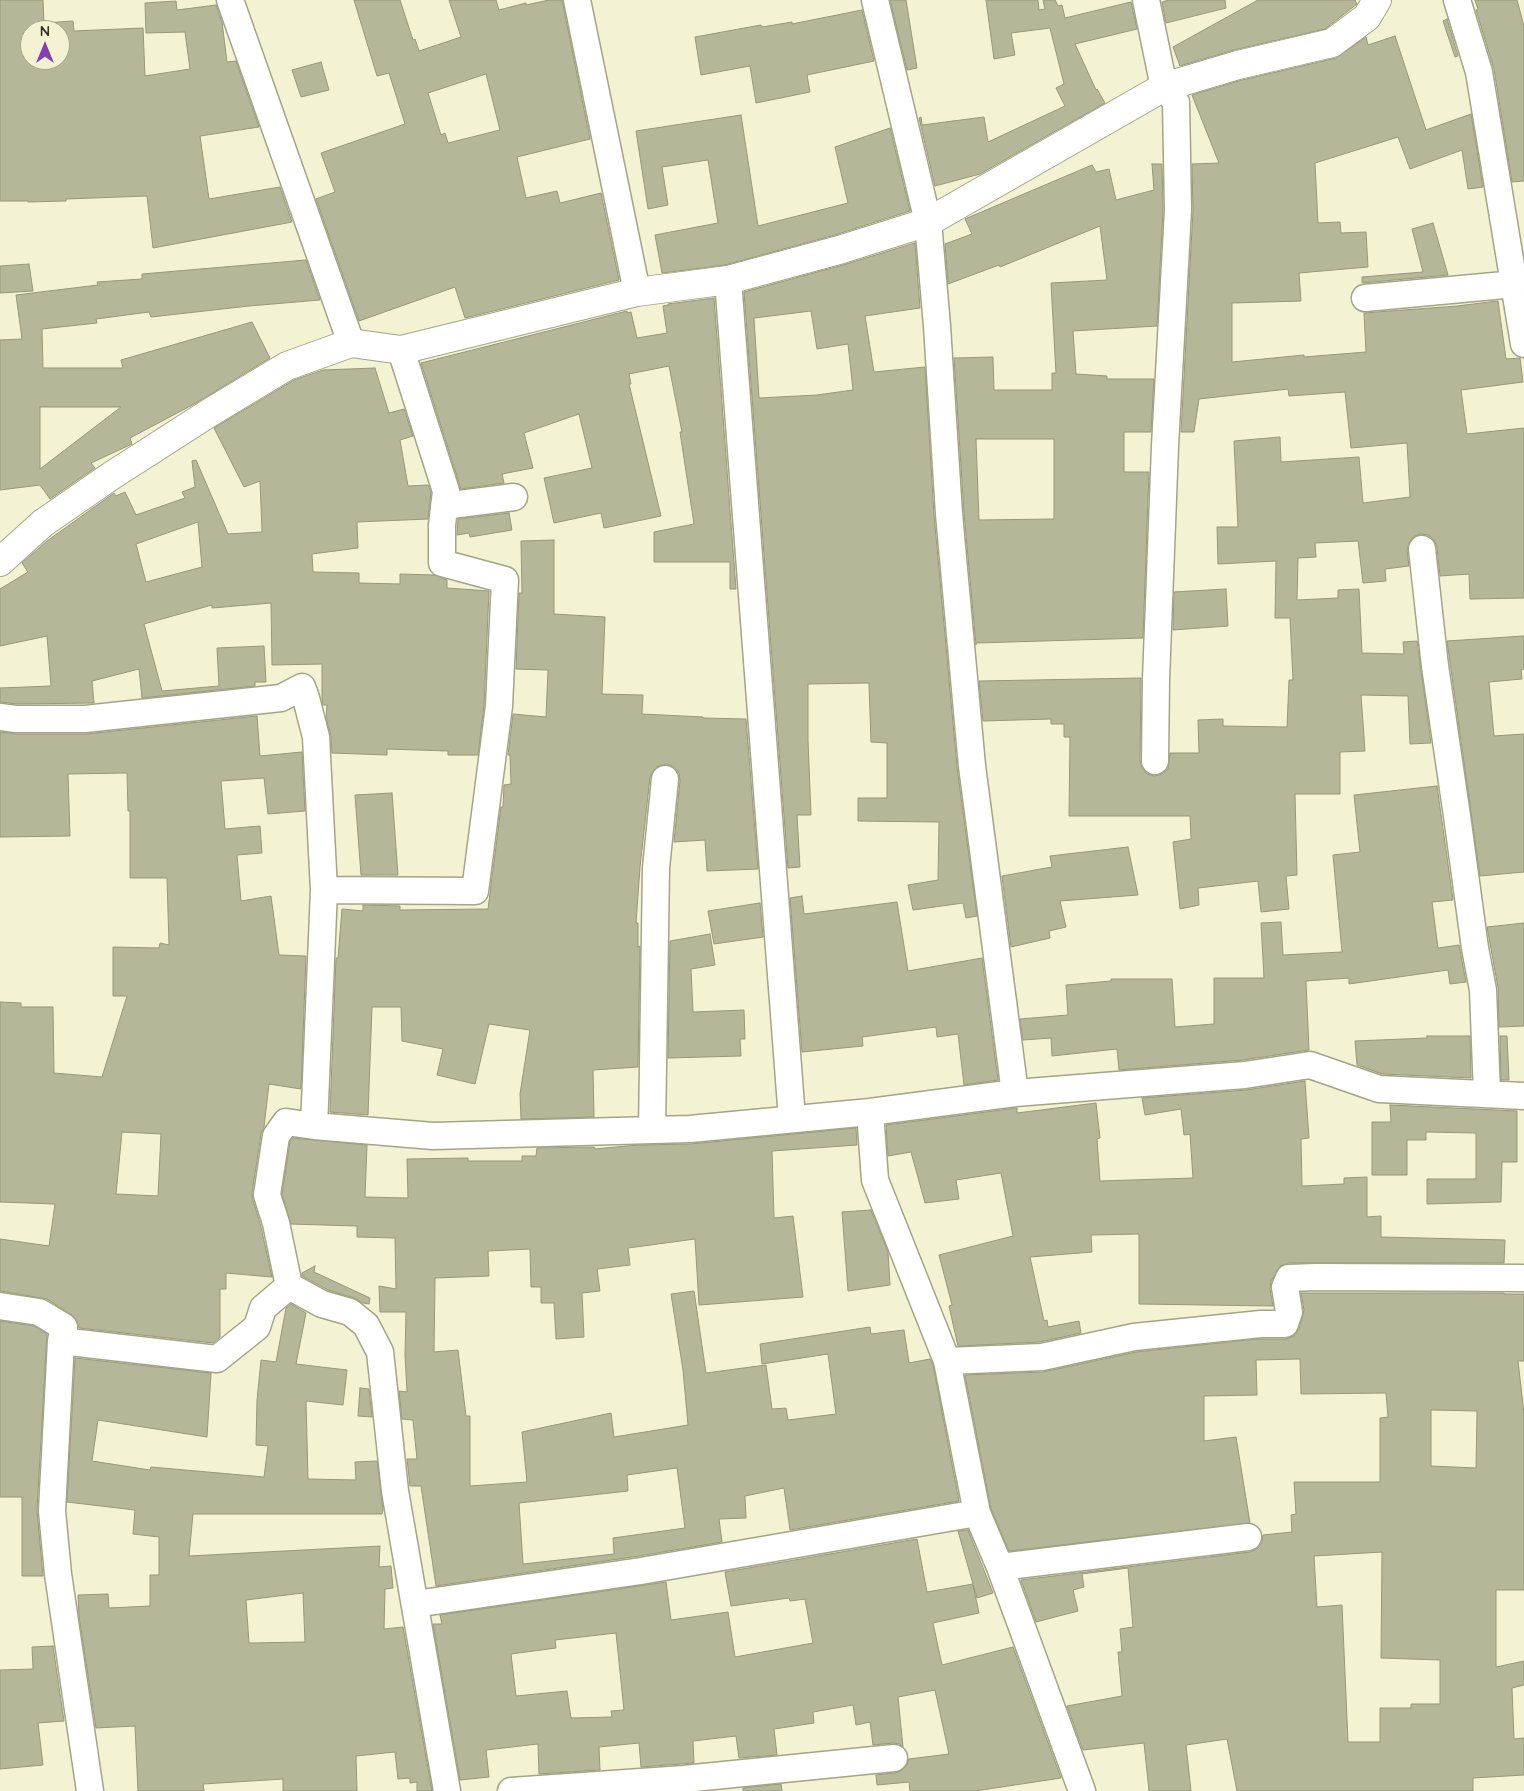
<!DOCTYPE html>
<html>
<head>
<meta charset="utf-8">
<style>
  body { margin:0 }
  #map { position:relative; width:1524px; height:1791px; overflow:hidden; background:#f3f3d3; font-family:Quicksand,sans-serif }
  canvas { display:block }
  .north { position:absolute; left:20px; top:20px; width:50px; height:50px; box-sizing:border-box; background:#f3f3d3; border:1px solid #a5a58d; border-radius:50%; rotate:0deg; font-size:14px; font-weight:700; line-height:20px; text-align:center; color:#2f2f23 }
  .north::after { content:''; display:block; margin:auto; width:18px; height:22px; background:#843fb3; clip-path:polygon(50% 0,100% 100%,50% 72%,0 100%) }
</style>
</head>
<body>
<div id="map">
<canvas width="1524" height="1791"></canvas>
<div class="north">N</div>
</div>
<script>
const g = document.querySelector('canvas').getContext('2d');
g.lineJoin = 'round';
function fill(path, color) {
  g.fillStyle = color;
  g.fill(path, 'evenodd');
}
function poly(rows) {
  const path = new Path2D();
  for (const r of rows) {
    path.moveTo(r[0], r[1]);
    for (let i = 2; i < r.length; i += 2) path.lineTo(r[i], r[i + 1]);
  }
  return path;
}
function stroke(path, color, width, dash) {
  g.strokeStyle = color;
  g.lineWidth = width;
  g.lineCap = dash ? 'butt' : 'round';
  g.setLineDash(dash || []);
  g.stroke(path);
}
const building = poly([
  [0,0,43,0,44,23,73,21,74,31,143,28,145,76,190,69,185,32,146,33,145,3,176,1,177,10,216,5,222,22,227,62,236,61,259,127,200,136,209,199,280,187,292,222,153,248,147,196,66,199,66,201,28,202,28,201,0,201,0,0],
  [30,30,60,30,60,60,30,60,30,30],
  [354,0,400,0,413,40,415,39,419,51,461,37,449,0,496,0,499,10,526,3,526,5,549,0,562,0,590,139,517,157,526,198,557,191,560,203,601,193,619,280,465,318,455,287,359,321,316,199,335,192,321,153,405,124,389,73,377,76,354,0],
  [486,74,500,130,448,143,445,133,441,135,428,93,486,74],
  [890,0,906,0,917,68,907,70,890,0],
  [986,0,1038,0,1039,10,1045,9,1043,0,1055,0,1058,6,1062,5,1065,18,1131,2,1137,29,1075,44,1096,90,1097,89,1105,103,980,174,935,186,919,118,921,117,922,125,984,117,988,142,1065,106,1056,88,1064,84,1050,28,1011,33,1015,55,994,59,986,0],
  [1169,0,1225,0,1226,8,1166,23,1162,2,1169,0],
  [1258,0,1355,0,1357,4,1325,29,1234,50,1180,66,1173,47,1258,0],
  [1475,0,1517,0,1524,26,1524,181,1512,182,1494,69,1476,10,1478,9,1475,0],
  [862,10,874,61,807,75,810,92,756,103,750,66,701,75,695,37,761,25,762,27,792,22,792,24,862,10],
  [1447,19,1458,56,1455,57,1443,21,1447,19],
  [1395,36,1426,130,1471,114,1483,187,1468,189,1462,150,1410,169,1398,137,1315,163,1318,223,1340,222,1341,233,1366,232,1368,267,1299,273,1301,301,1232,303,1232,362,1304,355,1304,357,1366,352,1364,313,1457,306,1498,301,1506,359,1520,358,1523,382,1461,390,1467,434,1524,428,1524,598,1470,599,1469,574,1440,576,1437,547,1434,540,1428,535,1420,534,1413,537,1409,543,1407,550,1409,566,1385,569,1386,581,1363,583,1358,541,1315,543,1316,557,1298,558,1297,600,1338,598,1338,590,1359,589,1362,653,1404,654,1403,642,1417,641,1431,743,1410,744,1408,696,1361,695,1365,751,1340,752,1340,794,1295,794,1297,875,1286,876,1289,909,1261,912,1258,881,1198,888,1199,905,1180,909,1173,842,1191,839,1190,816,1069,816,1070,737,1064,737,1064,724,1051,724,1051,719,983,721,979,681,1141,678,1140,761,1142,768,1147,774,1154,776,1162,774,1168,769,1170,753,1199,753,1198,720,1223,719,1223,726,1287,727,1289,680,1293,680,1290,618,1275,618,1276,561,1218,564,1217,527,1238,527,1234,441,1280,437,1281,462,1359,457,1363,503,1410,497,1407,443,1351,448,1345,392,1289,396,1288,389,1199,399,1194,432,1181,432,1193,211,1192,164,1219,163,1192,95,1242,80,1336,58,1366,37,1368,45,1395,36],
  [321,62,329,90,301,97,292,70,321,62],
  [741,115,758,226,848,203,835,147,890,128,910,211,835,235,725,265,662,273,655,235,718,223,708,160,662,167,668,205,648,209,636,131,741,115],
  [1152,164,1162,164,1163,210,1157,326,1073,331,1076,374,1107,376,1107,379,1154,379,1151,432,1124,432,1124,472,1149,472,1143,638,976,643,976,645,964,513,954,358,993,357,994,390,1052,390,1052,373,1056,373,1051,283,1107,280,1100,226,1000,267,999,265,948,284,945,244,972,234,965,219,1092,165,1096,172,1109,169,1116,200,1154,190,1152,164],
  [976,439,1054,439,1054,519,979,520,976,439],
  [1433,223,1448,275,1362,283,1362,277,1423,272,1412,229,1433,223],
  [915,243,920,308,865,316,874,372,925,367,934,515,957,767,977,916,966,918,963,903,913,910,908,885,938,880,939,822,858,821,858,798,887,798,887,743,871,742,869,683,808,684,808,740,811,815,797,815,800,867,788,868,744,292,843,265,915,243],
  [811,311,817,349,848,344,853,390,817,395,759,398,754,318,811,311],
  [306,260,320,300,249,306,151,317,149,312,96,319,97,323,42,329,43,368,123,368,121,360,252,322,270,358,196,403,130,438,132,444,91,463,95,468,50,499,40,485,0,490,0,340,22,339,16,295,98,285,97,282,142,279,142,274,306,260],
  [40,407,121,407,40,469,40,407],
  [29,264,33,291,0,293,0,266,29,264],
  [714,298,736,589,730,589,730,562,654,562,654,532,694,524,680,432,682,432,669,366,629,374,631,384,629,384,661,516,604,528,601,513,554,523,544,478,592,468,579,414,524,433,533,468,502,474,504,483,461,489,421,363,627,311,627,313,631,312,637,338,667,333,663,306,668,305,668,304,714,298],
  [375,368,389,413,404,409,413,436,400,440,408,486,428,485,431,492,428,519,357,522,358,548,312,554,313,572,359,573,359,583,400,584,400,574,434,575,447,580,447,588,489,591,484,705,478,755,448,755,448,751,387,749,387,755,332,753,331,736,326,718,327,705,323,705,322,701,322,664,272,665,271,603,212,608,212,605,144,624,162,691,219,686,217,648,264,646,266,682,255,682,255,686,142,698,139,669,92,681,94,703,17,704,0,702,0,688,51,686,47,636,0,646,0,589,28,572,22,563,47,541,114,493,116,496,125,492,136,515,185,498,182,492,195,487,192,461,196,460,228,534,262,532,260,481,244,487,214,428,294,380,323,370,375,368],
  [198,522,202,567,146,582,136,544,198,522],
  [509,513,512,530,470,537,469,533,457,535,458,519,509,513],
  [554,540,554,614,605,617,602,694,643,695,642,714,703,717,703,718,746,719,758,869,707,871,705,840,674,842,680,781,679,773,674,767,667,764,658,766,653,771,650,777,640,867,636,923,638,923,638,947,640,946,638,1067,593,1070,594,1117,521,1119,520,1094,530,1030,489,1024,475,1084,437,1075,443,1049,402,1041,401,1007,372,1007,368,1115,330,1112,336,958,338,958,342,909,363,911,363,905,400,906,400,910,488,909,501,807,503,807,504,785,511,784,510,755,508,755,513,714,546,717,548,670,516,669,519,593,522,593,521,541,554,540],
  [1226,589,1228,626,1173,630,1174,592,1226,589],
  [1524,636,1524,669,1521,670,1522,679,1489,682,1494,736,1524,734,1524,872,1480,876,1447,641,1524,636],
  [257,716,260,756,302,752,305,811,268,814,264,778,221,781,225,829,260,826,262,853,237,855,241,901,271,896,279,955,306,956,301,1089,269,1084,264,1127,261,1134,252,1193,253,1200,261,1227,272,1277,226,1273,226,1289,220,1289,220,1337,213,1343,79,1328,77,1321,72,1315,47,1299,0,1291,0,1239,49,1246,55,1204,0,1202,0,1002,21,1003,21,1007,53,1007,54,1073,102,1077,127,996,113,996,113,947,159,948,160,943,169,945,167,878,130,878,130,811,128,811,127,773,68,774,70,836,0,837,0,732,16,734,86,734,257,716],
  [122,1132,161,1134,158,1196,116,1194,122,1132],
  [1437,786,1453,900,1432,902,1438,948,1459,945,1466,982,1450,984,1448,970,1349,984,1349,978,1306,981,1309,1050,1243,1060,1119,1070,1117,1049,1052,1056,1051,1038,1023,1040,1020,1019,1068,1015,1066,985,1111,981,1111,979,1172,979,1175,1027,1214,1024,1214,978,1264,978,1261,923,1281,922,1283,955,1342,952,1333,855,1360,852,1354,795,1437,786],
  [392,793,398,875,361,875,355,795,392,793],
  [1128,847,1138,895,1060,901,1066,927,1049,931,1050,938,1011,947,1002,876,1052,867,1050,856,1128,847],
  [802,896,804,914,897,902,908,971,982,958,998,1080,964,1085,958,1034,937,1037,936,1027,862,1037,863,1046,802,1052,790,898,802,896],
  [760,903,763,937,714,944,708,911,760,903],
  [1524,923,1524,1026,1499,1027,1498,987,1487,927,1524,923],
  [710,934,715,965,691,969,693,1012,744,1010,745,1039,740,1039,741,1056,668,1058,670,941,710,934],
  [1427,1036,1470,1036,1471,1078,1382,1074,1357,1065,1355,1041,1427,1038,1427,1036],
  [1500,1036,1507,1036,1509,1080,1501,1080,1500,1036],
  [1305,1081,1309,1138,1301,1139,1302,1186,1344,1184,1344,1178,1367,1177,1367,1217,1381,1216,1381,1237,1505,1240,1504,1263,1288,1263,1280,1266,1271,1281,1270,1289,1273,1306,1139,1304,1139,1234,1091,1235,1092,1252,1030,1257,1044,1321,1047,1320,1048,1327,1079,1321,1081,1333,1040,1342,958,1346,949,1306,952,1305,939,1255,1013,1236,1001,1173,956,1180,959,1199,925,1203,911,1152,888,1156,886,1125,1017,1108,1017,1113,1096,1103,1100,1138,1097,1139,1100,1181,1193,1178,1190,1134,1184,1135,1181,1109,1145,1115,1142,1098,1246,1090,1305,1081],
  [1390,1105,1517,1111,1517,1162,1502,1162,1501,1202,1427,1204,1427,1179,1476,1179,1476,1133,1426,1132,1426,1140,1407,1140,1407,1175,1372,1175,1372,1122,1391,1122,1390,1105],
  [856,1128,857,1145,772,1151,774,1218,793,1216,803,1297,699,1305,695,1239,628,1248,630,1265,597,1269,600,1291,582,1293,584,1337,556,1339,554,1303,541,1303,541,1287,531,1287,530,1249,488,1251,489,1276,435,1278,434,1352,458,1350,466,1416,470,1416,470,1486,527,1482,522,1432,611,1413,614,1437,688,1425,683,1370,671,1294,694,1291,706,1373,766,1365,772,1409,786,1408,788,1420,836,1414,828,1354,762,1364,760,1344,870,1327,871,1334,904,1330,909,1363,930,1359,933,1365,959,1501,790,1530,784,1488,745,1496,746,1518,719,1519,722,1542,639,1556,436,1586,421,1486,410,1486,407,1459,417,1459,413,1420,402,1419,399,1391,407,1392,405,1355,406,1312,380,1312,379,1286,396,1289,395,1238,357,1237,357,1226,291,1224,282,1194,290,1142,293,1138,367,1145,365,1197,408,1198,407,1159,468,1158,468,1161,522,1161,522,1156,536,1156,537,1148,594,1147,595,1149,638,1145,690,1144,856,1128],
  [677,1468,685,1528,613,1538,614,1554,523,1564,519,1503,628,1491,627,1475,677,1468],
  [871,1210,888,1252,890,1285,848,1291,842,1212,871,1210],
  [315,1266,314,1272,370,1298,369,1304,363,1303,354,1298,328,1290,302,1276,302,1273,315,1266],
  [1301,1293,1504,1293,1504,1294,1524,1294,1524,1361,1518,1361,1524,1414,1524,1590,1496,1590,1496,1667,1524,1661,1524,1685,1512,1688,1514,1739,1524,1738,1524,1775,1473,1778,1473,1791,1237,1791,1227,1739,1186,1745,1191,1791,1149,1791,1144,1743,1083,1750,1067,1706,1122,1696,1118,1652,1122,1652,1120,1629,1133,1627,1128,1568,1082,1574,1084,1587,1073,1590,1078,1611,1036,1622,1021,1580,1250,1552,1257,1549,1262,1543,1263,1535,1292,1532,1291,1515,1296,1514,1294,1482,1380,1482,1380,1418,1388,1417,1386,1393,1301,1394,1300,1359,1256,1360,1257,1395,1204,1396,1204,1441,1236,1437,1250,1523,1009,1551,991,1509,965,1375,1043,1372,1136,1352,1257,1339,1286,1339,1294,1336,1299,1329,1304,1310,1301,1293],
  [1431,1410,1477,1411,1476,1468,1431,1466,1431,1410],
  [1382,1552,1381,1658,1440,1660,1440,1704,1411,1704,1411,1708,1380,1708,1380,1742,1348,1742,1342,1605,1317,1607,1314,1556,1382,1552],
  [291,1304,306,1313,296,1364,347,1370,343,1405,306,1401,308,1479,356,1480,355,1462,377,1461,383,1510,382,1514,193,1514,189,1556,380,1546,379,1567,391,1566,393,1588,385,1589,384,1629,403,1627,432,1791,417,1791,417,1782,410,1783,410,1778,398,1779,395,1752,356,1756,357,1791,283,1791,283,1779,203,1784,204,1791,138,1791,135,1726,96,1728,79,1616,78,1595,108,1594,109,1608,150,1606,150,1575,159,1575,159,1537,133,1534,135,1510,67,1502,75,1358,211,1373,207,1437,98,1420,92,1461,150,1470,151,1467,264,1477,268,1446,256,1445,257,1400,261,1360,276,1362,286,1308,291,1304],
  [303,1593,305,1642,249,1643,246,1600,303,1593],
  [0,1321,34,1326,47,1334,37,1510,43,1576,22,1576,22,1497,0,1497,0,1321],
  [360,1388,369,1389,372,1417,358,1416,360,1388],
  [968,1530,993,1593,977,1598,973,1585,979,1613,933,1623,942,1665,1013,1647,1061,1778,975,1791,910,1791,909,1782,877,1785,876,1775,895,1773,902,1770,907,1765,909,1759,949,1754,935,1690,898,1697,903,1747,900,1744,893,1743,873,1745,870,1722,856,1725,853,1705,813,1712,814,1723,774,1729,777,1755,739,1758,736,1736,693,1741,694,1763,641,1767,639,1743,599,1747,600,1770,539,1774,538,1744,486,1750,489,1777,460,1780,433,1624,442,1624,440,1615,666,1582,671,1620,728,1612,735,1657,813,1643,805,1599,790,1601,789,1598,731,1606,725,1572,917,1539,927,1592,973,1584,958,1531,968,1530],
  [616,1633,624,1710,611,1711,612,1717,571,1718,567,1691,516,1696,511,1654,556,1648,555,1640,616,1633],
  [53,1646,64,1721,38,1723,43,1765,0,1769,0,1670,33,1669,32,1647,53,1646],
  [781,1784,782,1791,743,1791,743,1788,781,1784]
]);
const street = poly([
  [230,0,351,343],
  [577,0,637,292],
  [875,0,928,222,937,326,949,514,972,766,1015,1093],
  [1146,0,1164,87,1176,102,1178,210,1165,446,1156,680,1155,761],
  [1457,0,1479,72,1524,344],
  [728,280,792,1119],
  [1365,298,1515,284],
  [444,506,514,497],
  [1422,549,1435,666,1457,816,1475,948,1483,990,1487,1094],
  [0,717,16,719,85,719,281,698,302,687,306,698,316,737,324,890,314,1126],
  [324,890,475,891,499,706,505,580,442,563,442,525,446,491,401,350],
  [870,1112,875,1180,947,1361,977,1513,1000,1567,1082,1791],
  [652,1130,656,868,665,779],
  [289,1286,322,1304,350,1312,366,1325,380,1352,395,1491,447,1791],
  [0,1306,39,1312,64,1327,61,1341,52,1511,58,1574,90,1791],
  [61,1341,217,1359,257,1327,263,1308,289,1286,276,1223,267,1195,276,1136,286,1122,314,1126,433,1136,690,1129,870,1112,1015,1093,1245,1075,1310,1065,1379,1089,1524,1096],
  [947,1361,1042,1357,1134,1337,1261,1324,1285,1324,1289,1312,1285,1287,1289,1278,1316,1277,1524,1278],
  [1000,1567,1248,1537],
  [415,1604,641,1571,977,1513],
  [511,1791,684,1779,894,1758]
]);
const secondary = poly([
  [0,562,43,523,111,476,209,413,287,366,351,343,401,350,637,292,728,280,839,250,928,222,1164,87,1238,65,1332,43,1367,17,1377,0]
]);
fill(building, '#b6b698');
stroke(building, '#979779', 1);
stroke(street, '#a4a486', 29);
stroke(secondary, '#a4a486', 30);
stroke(street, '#fff', 26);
stroke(secondary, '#fff', 28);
</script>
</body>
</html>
